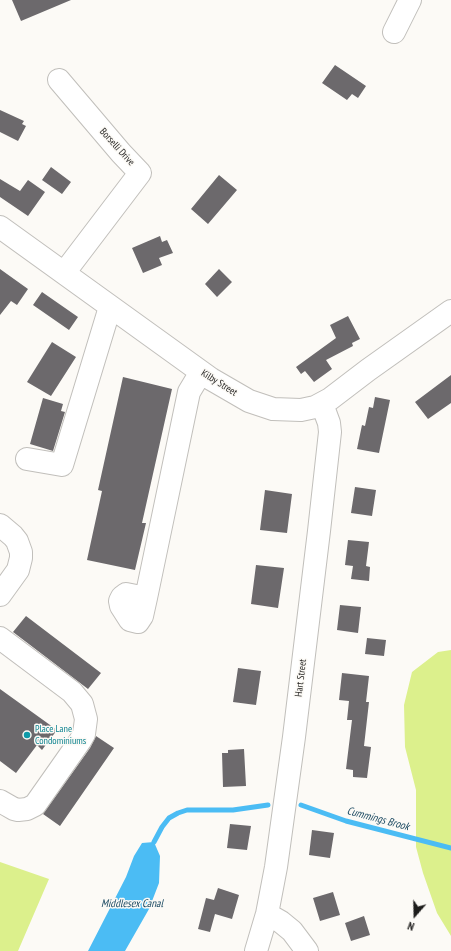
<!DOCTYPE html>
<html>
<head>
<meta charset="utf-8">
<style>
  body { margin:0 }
  #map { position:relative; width:451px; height:951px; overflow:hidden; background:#fcfaf6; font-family:"PT Sans Narrow",sans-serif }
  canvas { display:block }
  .north { position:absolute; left:395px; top:895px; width:40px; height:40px; -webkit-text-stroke:3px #fcfaf6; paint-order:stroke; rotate:200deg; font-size:11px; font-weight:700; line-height:16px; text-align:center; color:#1d1c1b }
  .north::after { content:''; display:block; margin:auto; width:14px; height:18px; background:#1d1c1b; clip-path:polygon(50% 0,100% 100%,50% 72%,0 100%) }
</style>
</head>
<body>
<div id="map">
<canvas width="451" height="951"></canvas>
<div class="north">N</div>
</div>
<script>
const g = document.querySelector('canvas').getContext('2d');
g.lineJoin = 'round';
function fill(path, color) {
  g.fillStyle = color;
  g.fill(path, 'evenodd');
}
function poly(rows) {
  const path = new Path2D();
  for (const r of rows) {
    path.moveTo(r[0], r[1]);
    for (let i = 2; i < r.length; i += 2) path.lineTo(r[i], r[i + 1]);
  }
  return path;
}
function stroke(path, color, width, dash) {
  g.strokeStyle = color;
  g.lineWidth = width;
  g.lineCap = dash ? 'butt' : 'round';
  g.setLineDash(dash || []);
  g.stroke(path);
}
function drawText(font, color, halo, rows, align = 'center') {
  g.font = font + ' "PT Sans Narrow",sans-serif';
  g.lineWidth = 3;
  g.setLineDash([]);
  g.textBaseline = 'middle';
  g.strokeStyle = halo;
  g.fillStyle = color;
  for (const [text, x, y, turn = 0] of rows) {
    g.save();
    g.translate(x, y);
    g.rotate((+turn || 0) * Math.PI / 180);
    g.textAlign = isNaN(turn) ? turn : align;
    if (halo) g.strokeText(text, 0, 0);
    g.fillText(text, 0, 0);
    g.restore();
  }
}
const green = poly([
  [451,650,451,936,437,913,423,873,416,847,416,790,405,747,404,705,412,672,438,652],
  [0,862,49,879,18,951,0,951]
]);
const water = poly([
  [154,842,160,856,159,883,149,909,125,951,88,951,126,877,134,856,142,843]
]);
const stream = poly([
  [301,805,346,821,451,848],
  [154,842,162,827,169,818,178,813,187,810,233,810,268,805]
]);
const building = poly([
  [12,0,71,0,21,21],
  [335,65,366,86,358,98,352,94,347,100,322,83],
  [0,110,24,121,22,124,26,126,18,141,0,132],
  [51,167,71,182,62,194,42,180],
  [219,175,237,190,208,224,191,209],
  [0,179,20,191,28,180,45,192,28,216,0,197],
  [160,236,162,242,167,240,173,253,159,258,162,265,143,273,132,248],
  [0,269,28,289,17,305,11,301,0,315],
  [219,269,232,282,217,297,205,284],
  [42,292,78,317,69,330,33,305],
  [348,316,360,339,352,343,353,346,326,360,332,369,314,382,305,371,301,374,296,367,336,338,330,325],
  [52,342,76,357,51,396,27,382],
  [451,375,451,403,428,419,415,402],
  [123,377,172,389,142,523,146,523,135,570,87,560,102,491,98,490],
  [375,397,390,400,379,453,357,449,362,425,365,426,369,407,373,408],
  [43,398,63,404,61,411,65,412,53,451,30,444],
  [355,487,376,490,372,516,351,513],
  [265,490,292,494,287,533,260,530],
  [348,540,369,542,366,566,370,567,369,581,351,579,353,566,345,565],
  [256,565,284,568,278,608,251,604],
  [340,605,361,607,358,633,337,630],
  [26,616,101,673,88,689,13,632],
  [367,638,386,640,384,656,365,654],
  [238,668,261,671,256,705,233,702],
  [342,673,369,676,366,702,369,702,364,746,371,747,367,778,353,777,353,770,346,769,352,720,347,720,349,701,339,700],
  [0,689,57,730,42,750,37,745,16,773,0,761],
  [96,736,114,748,60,826,43,814,90,748],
  [244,749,246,786,223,787,222,753,228,753,228,750],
  [230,824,251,826,247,850,227,848],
  [312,830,334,833,330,858,309,855],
  [218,888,239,895,232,919,215,914,210,932,198,929,206,898,214,900],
  [333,892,340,915,320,921,313,898],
  [364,916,370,935,351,941,345,923]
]);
const minor = poly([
  [394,32,410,0],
  [59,80,121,153,140,173,64,273],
  [0,227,211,379,249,401,273,409,301,410,315,407,330,399,368,370,451,311],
  [27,459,62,465,110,307],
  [0,525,13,536,17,541,21,552,21,558,18,570,0,595],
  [146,598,126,594,122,597,120,601,121,606,130,620,138,622,142,616,146,598,189,392,201,372],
  [0,638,72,692,82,704,86,719,84,734,80,741,35,805,27,809,18,810,14,809,0,801],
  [267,914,281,922,292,931,307,951],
  [256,951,267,914,276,867,294,737,319,531,330,432,329,423,322,404]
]);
const markers = [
  [27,735,4,"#0f9aa8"]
];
const streetNames = [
  ["Borselli Drive",117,147,48],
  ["Kilby Street",219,383,32],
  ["Hart Street",301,678,-83]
];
const cultureNames = [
  ["Place Lane",35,729],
  ["Condominiums",35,741]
];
const waterNames = [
  ["Cummings Brook",378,819,15],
  ["Middlesex Canal",132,904]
];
fill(green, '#dcf08c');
fill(water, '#4bbcf4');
stroke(stream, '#4bbcf4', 5);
fill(building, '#6c696c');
stroke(minor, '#c1bfbb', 24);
stroke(minor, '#fff', 22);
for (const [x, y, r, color] of markers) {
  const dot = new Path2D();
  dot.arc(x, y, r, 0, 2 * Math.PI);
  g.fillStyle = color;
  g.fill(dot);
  stroke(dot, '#fcfaf6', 1.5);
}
drawText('10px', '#1d1c1b', '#fcfaf6', streetNames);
drawText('10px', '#0d838f', '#fcfaf6', cultureNames, 'left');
drawText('italic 11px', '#1c4a62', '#fcfaf6', waterNames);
</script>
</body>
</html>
